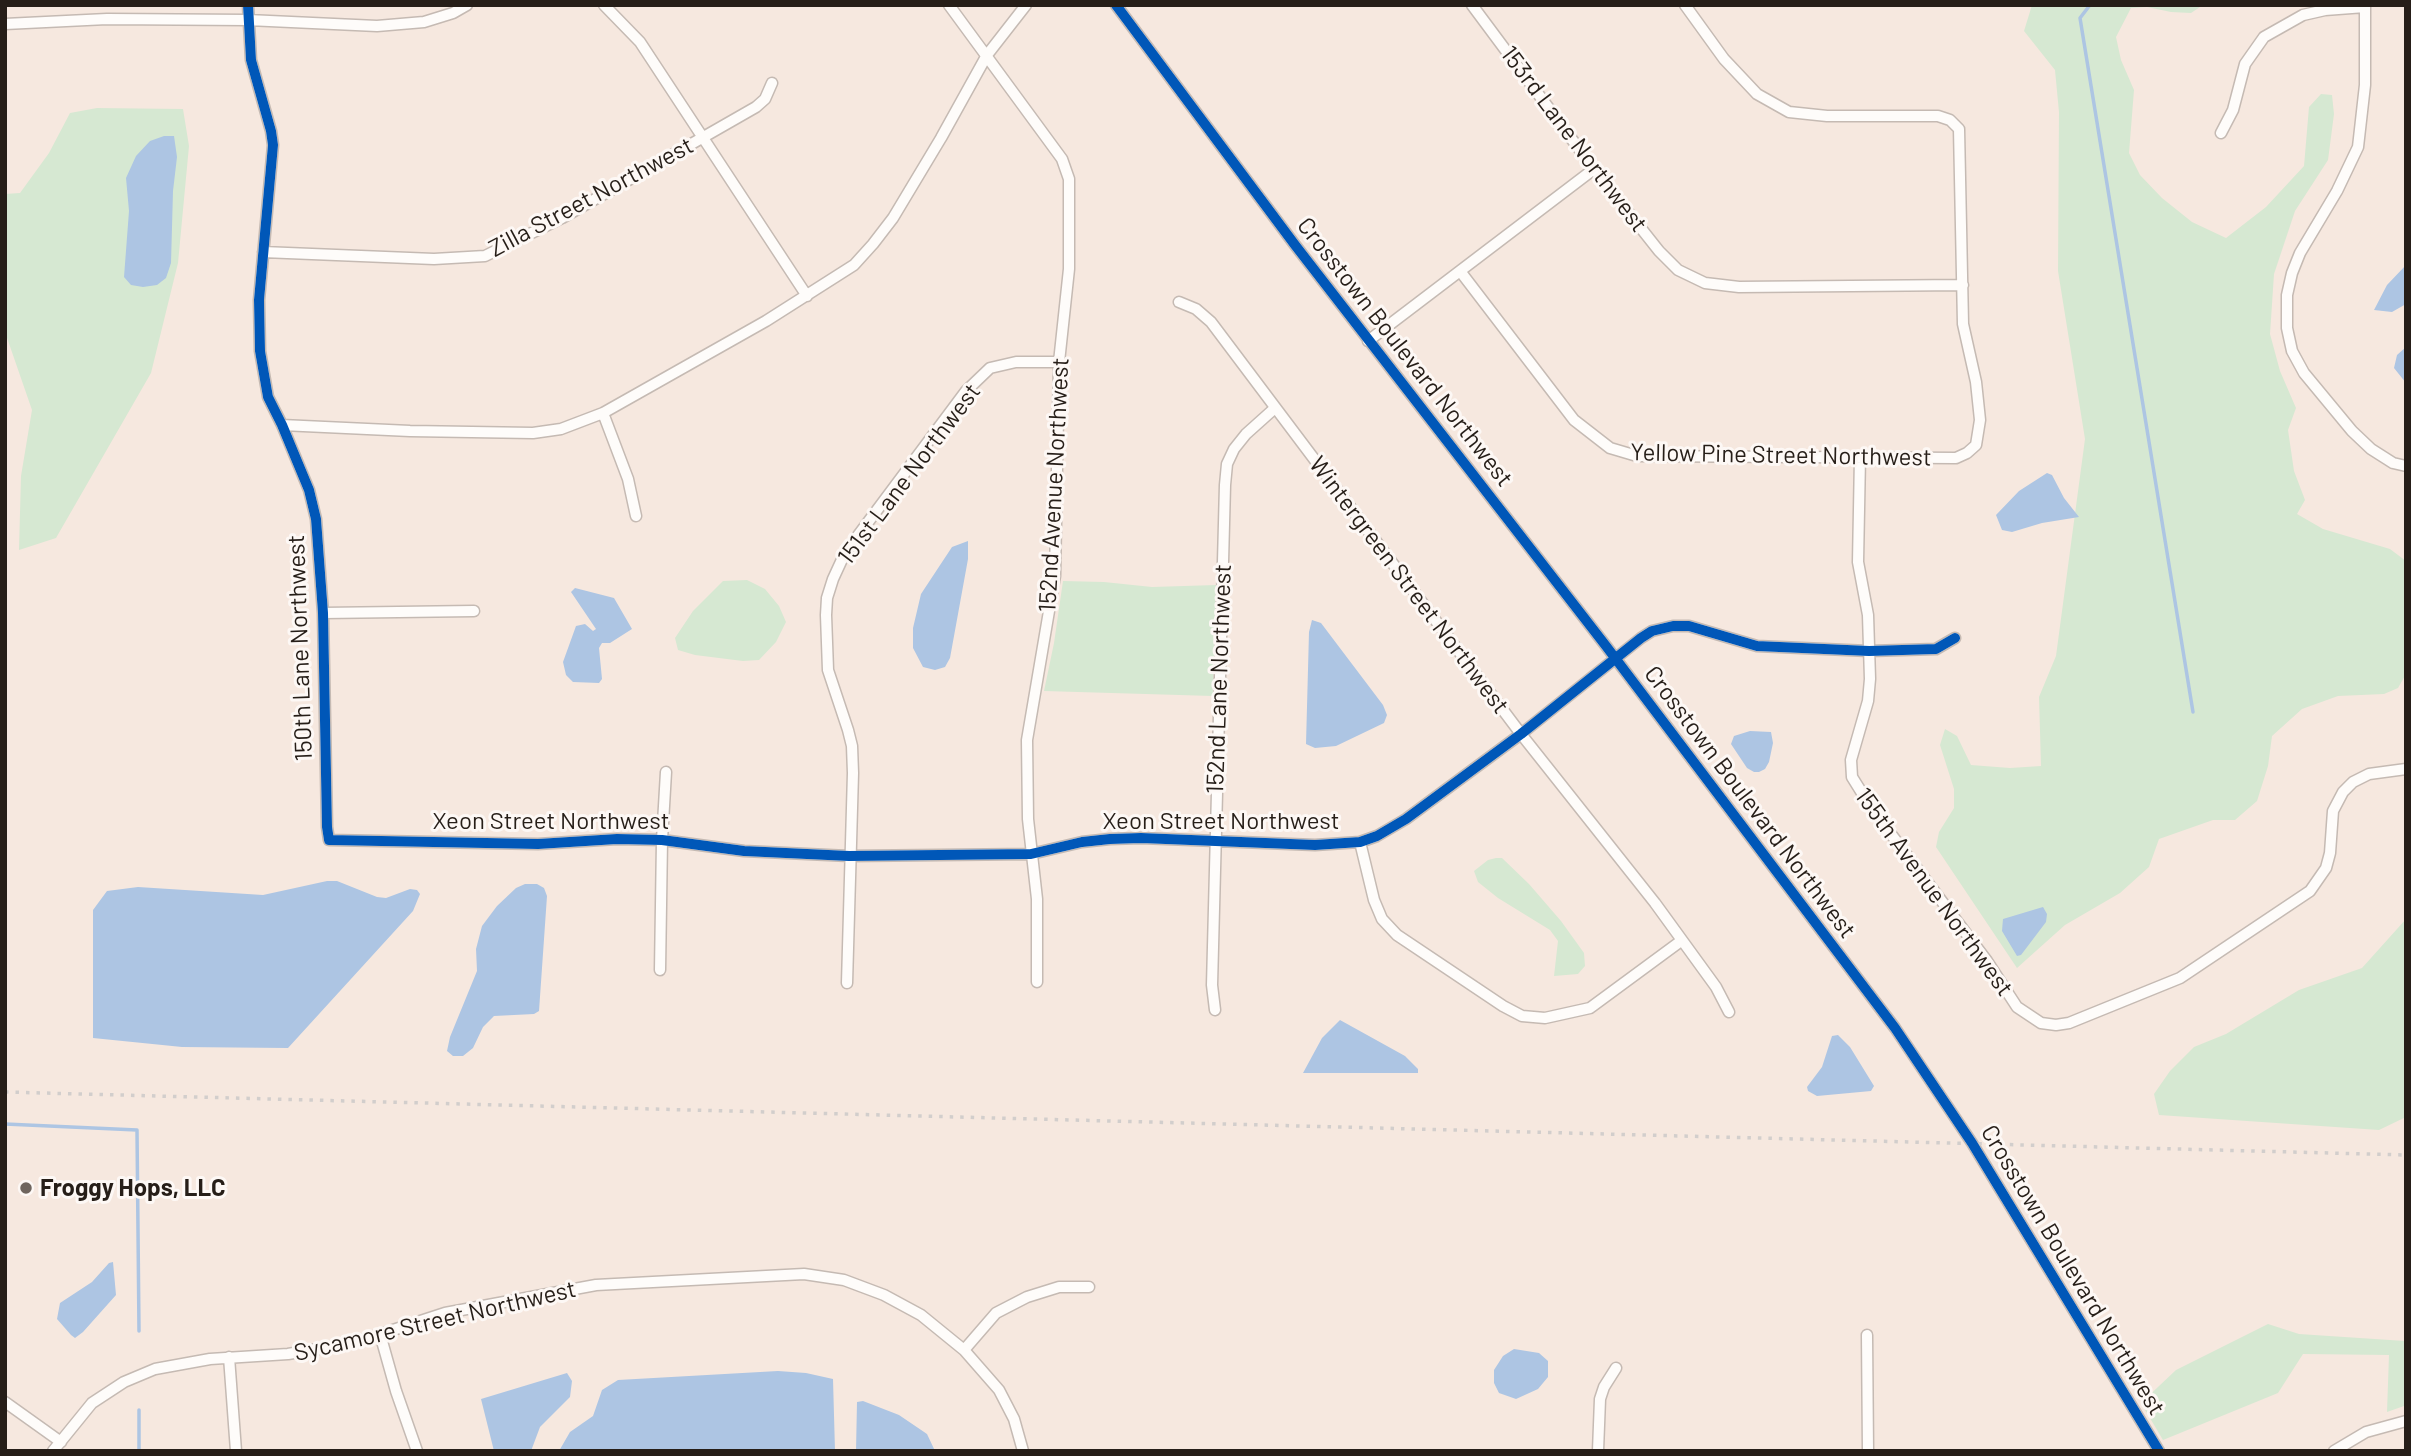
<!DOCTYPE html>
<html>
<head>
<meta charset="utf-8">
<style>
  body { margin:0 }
  #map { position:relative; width:2411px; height:1456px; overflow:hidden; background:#f6e8df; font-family:Barlow,sans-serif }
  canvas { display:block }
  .frame { position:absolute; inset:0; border:7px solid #261e18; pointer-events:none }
</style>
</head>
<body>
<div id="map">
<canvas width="2411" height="1456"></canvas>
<div class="frame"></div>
</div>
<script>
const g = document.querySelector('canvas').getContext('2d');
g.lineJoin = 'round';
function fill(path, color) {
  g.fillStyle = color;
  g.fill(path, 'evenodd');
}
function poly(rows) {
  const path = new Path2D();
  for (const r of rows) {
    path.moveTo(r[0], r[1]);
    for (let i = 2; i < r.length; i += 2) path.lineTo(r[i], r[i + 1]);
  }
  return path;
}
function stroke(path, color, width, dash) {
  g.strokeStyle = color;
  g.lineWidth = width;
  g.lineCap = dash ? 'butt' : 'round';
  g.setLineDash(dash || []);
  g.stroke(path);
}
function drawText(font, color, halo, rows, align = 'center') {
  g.font = font + ' Barlow,sans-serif';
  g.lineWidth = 6;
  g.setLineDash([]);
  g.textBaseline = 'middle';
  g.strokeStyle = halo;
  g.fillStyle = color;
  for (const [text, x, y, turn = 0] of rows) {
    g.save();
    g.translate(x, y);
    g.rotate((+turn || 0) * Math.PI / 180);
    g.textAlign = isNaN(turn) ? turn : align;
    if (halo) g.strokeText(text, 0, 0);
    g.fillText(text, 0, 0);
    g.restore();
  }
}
const green = poly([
  [2032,5,2203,5,2191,13,2171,12,2147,7,2131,8,2116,37,2121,60,2134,90,2129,153,2140,175,2162,198,2192,222,2226,238,2266,207,2304,166,2309,107,2321,94,2332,95,2334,114,2328,160,2295,211,2274,274,2270,334,2280,371,2296,408,2288,430,2294,471,2305,500,2297,514,2323,529,2390,549,2406,561,2406,674,2398,688,2384,694,2338,696,2302,709,2272,736,2268,766,2257,801,2235,820,2213,820,2159,839,2149,867,2120,893,2065,925,2017,968,1936,847,1939,832,1954,808,1954,789,1940,745,1945,729,1957,736,1971,765,2010,768,2041,766,2039,697,2056,656,2085,439,2058,271,2059,112,2055,70,2024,31],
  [97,108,183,109,189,146,178,263,151,373,56,538,19,550,21,476,32,410,5,332,5,194,20,193,49,153,70,113],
  [747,580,765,589,779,606,786,622,776,642,759,660,743,661,695,655,678,650,675,638,693,611,723,581],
  [1063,581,1104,582,1152,587,1216,585,1213,696,1044,691,1054,643],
  [1496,858,1502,858,1529,884,1561,921,1584,953,1585,966,1578,974,1554,976,1558,941,1550,930,1498,898,1478,882,1474,871,1488,860],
  [2406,919,2406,1117,2379,1130,2159,1115,2154,1094,2170,1071,2194,1047,2226,1034,2299,990,2362,968],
  [2268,1324,2299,1334,2405,1341,2404,1406,2387,1412,2389,1355,2303,1354,2278,1393,2163,1440,2141,1403,2176,1370]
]);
const water = poly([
  [164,136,174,136,177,157,173,191,171,263,166,278,157,285,143,287,131,285,124,277,129,211,126,178,136,156,150,141],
  [2406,265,2406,304,2392,312,2374,310,2387,285],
  [2406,347,2406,383,2394,368,2397,355],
  [2047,473,2052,475,2064,498,2079,517,2042,523,2012,532,2002,530,1996,515,2019,491],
  [968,541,968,559,950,658,945,667,935,670,923,667,913,648,913,628,921,594,952,547],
  [575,588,614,598,632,629,610,643,602,643,599,648,602,679,599,683,573,682,566,675,563,662,576,626,585,624,593,631,596,629,571,592],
  [1312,620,1321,623,1383,705,1387,715,1384,723,1336,746,1315,748,1306,744,1309,632],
  [1750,731,1771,732,1773,743,1769,762,1765,769,1759,772,1754,772,1747,768,1731,744,1734,736],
  [327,881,337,881,377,897,386,898,410,889,417,890,420,894,413,911,288,1048,182,1047,93,1038,93,910,107,891,138,887,263,895],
  [525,884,537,884,544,888,547,896,539,1011,534,1014,494,1016,483,1027,473,1048,463,1056,453,1056,447,1051,450,1037,477,971,476,949,482,926,497,906,516,888],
  [2043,907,2047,914,2046,922,2021,955,2017,956,2002,931,2003,919],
  [1340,1020,1405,1056,1418,1069,1418,1073,1303,1073,1322,1038],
  [1838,1035,1850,1047,1874,1086,1871,1091,1817,1096,1808,1091,1807,1087,1822,1067,1832,1036],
  [113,1262,116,1295,83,1332,75,1338,71,1335,57,1319,60,1303,92,1282,109,1263],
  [1514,1349,1539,1353,1548,1361,1548,1377,1538,1389,1516,1399,1499,1393,1494,1383,1494,1370,1503,1356],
  [778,1371,806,1373,833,1379,835,1451,559,1451,570,1432,593,1416,602,1390,618,1380],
  [567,1373,572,1381,570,1397,540,1427,531,1451,494,1451,481,1399],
  [863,1401,899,1415,927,1434,935,1451,856,1451,857,1402]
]);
const stream = poly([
  [2090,5,2080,18,2193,712],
  [5,1124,137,1130,139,1331],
  [139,1410,139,1451]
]);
const minor = poly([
  [248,5,251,60,271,131,273,145,259,300,260,351,268,397,282,425,309,490,316,519,323,613,327,827,329,840,538,844,617,839,662,840,744,851,849,856,1031,854,1082,842,1110,839,1141,838,1315,845,1360,842,1377,836,1406,819,1521,734,1641,638,1652,631,1673,626,1689,626,1757,646,1869,651,1936,649,1955,638],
  [604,5,640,42,807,296],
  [949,5,1062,159,1069,179,1069,269,1059,362,1055,576,1027,740,1028,819,1037,899,1037,982],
  [1116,5,1295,245,1606,646,1895,1028,1972,1143,2159,1451],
  [1472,5,1594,169,1659,251,1678,270,1705,283,1739,287,1963,285],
  [2365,5,2365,85,2358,147,2337,191,2300,253,2292,273,2287,295,2287,328,2292,351,2304,373,2352,431,2371,449,2393,463,2406,466],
  [5,24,107,19,248,20,377,26,424,22,453,13,467,5],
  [2221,133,2233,110,2245,64,2264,37,2303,15,2325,10,2365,7],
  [263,252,434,259,485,256,562,218,756,107,765,99,772,83],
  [1460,271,1574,420,1610,448,1637,456,1956,458,1967,453,1976,445,1980,420,1976,382,1963,324,1959,129,1950,120,1938,116,1827,116,1789,112,1757,94,1724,59,1685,5],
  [1179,302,1196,309,1211,322,1521,734,1655,903,1716,987,1729,1012],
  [1368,341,1594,169],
  [603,413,628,479,636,516],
  [282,425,410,431,533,433,561,429,603,413,766,321,854,265,873,244,893,218,941,138,987,55,1026,5],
  [1860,457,1858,562,1868,615,1870,679,1868,701,1851,760,1852,777,1872,809,1987,961,2017,1007,2041,1023,2056,1025,2069,1023,2180,978,2310,891,2326,868,2330,853,2333,811,2343,792,2353,782,2369,774,2406,769],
  [323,613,474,611],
  [1360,842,1374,900,1382,919,1397,935,1503,1006,1522,1016,1545,1018,1590,1008,1681,941],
  [660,970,662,840,666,772],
  [847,983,853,773,852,746,848,730,828,670,826,615,827,598,833,579,845,553,966,391,990,368,1016,362,1059,362],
  [1215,1010,1212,985,1225,485,1227,464,1234,449,1246,434,1275,408],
  [380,1334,396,1391,417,1451],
  [1867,1335,1868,1451],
  [964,1350,996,1313,1027,1297,1059,1287,1089,1287],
  [229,1357,236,1451],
  [5,1402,61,1442],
  [53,1451,92,1403,124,1382,155,1369,210,1359,288,1354,353,1343,445,1313,596,1285,804,1274,844,1280,884,1295,921,1315,964,1350,999,1390,1014,1419,1023,1451],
  [1598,1451,1600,1399,1604,1387,1616,1368],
  [2334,1451,2366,1432,2406,1421]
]);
const rail = poly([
  [5,1092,2406,1155]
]);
const cycleway = poly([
  [248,5,251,60,271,131,273,145,259,300,260,351,268,397,282,425,309,490,316,519,323,613,327,827,329,840,538,844,617,839,662,840,744,851,849,856,1031,854,1082,842,1110,839,1141,838,1315,845,1360,842,1377,836,1406,819,1521,734,1641,638,1652,631,1673,626,1689,626,1757,646,1869,651,1936,649,1955,638],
  [1116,5,1295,245,1606,646,1895,1028,1972,1143,2159,1451]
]);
const markers = [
  [26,1188,7,"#6f655e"]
];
const streetNames = [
  ["153rd Lane Northwest",1574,139,53],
  ["Zilla Street Northwest",591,197,-28],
  ["Crosstown Boulevard Northwest",1405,352,52],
  ["Yellow Pine Street Northwest",1781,455,1],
  ["151st Lane Northwest",909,474,-53],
  ["152nd Avenue Northwest",1054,485,-87],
  ["Wintergreen Street Northwest",1409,585,53],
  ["150th Lane Northwest",300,648,-92],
  ["152nd Lane Northwest",1219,679,-88],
  ["Crosstown Boulevard Northwest",1750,802,53],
  ["Xeon Street Northwest",551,821],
  ["Xeon Street Northwest",1221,821],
  ["155th Avenue Northwest",1934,892,54],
  ["Crosstown Boulevard Northwest",2073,1270,59],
  ["Sycamore Street Northwest",435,1321,-13]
];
const poiNames = [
  ["Froggy Hops, LLC",40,1188]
];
fill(green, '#d6e8d2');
fill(water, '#adc5e3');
stroke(stream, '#adc5e3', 3.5);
stroke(minor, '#c5bab3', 13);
stroke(minor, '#fefcfa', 10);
stroke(rail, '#d2cecc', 3.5, [3.5, 7]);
stroke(cycleway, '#0057b8', 10);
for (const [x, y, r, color] of markers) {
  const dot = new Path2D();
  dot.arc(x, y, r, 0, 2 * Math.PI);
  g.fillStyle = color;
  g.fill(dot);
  stroke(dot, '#fdf8f5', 2.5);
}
drawText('24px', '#261e18', '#fdf8f5', streetNames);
drawText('bold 24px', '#261e18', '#fdf8f5', poiNames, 'left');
</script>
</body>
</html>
